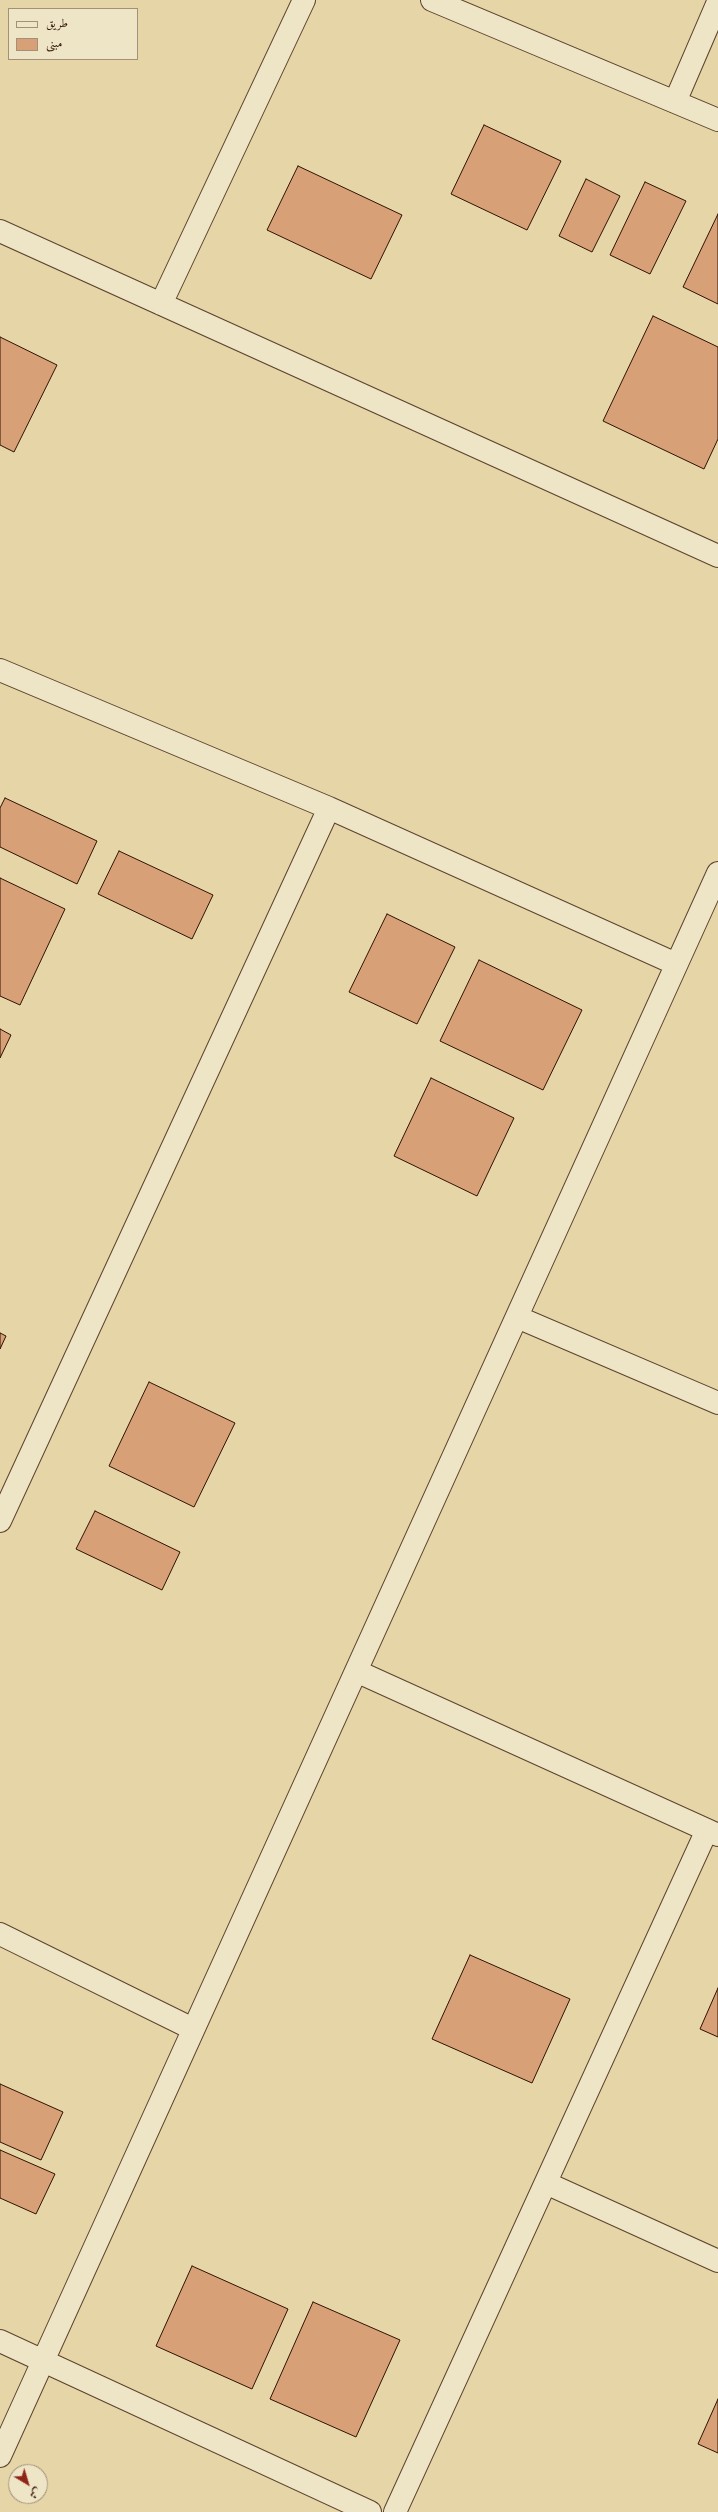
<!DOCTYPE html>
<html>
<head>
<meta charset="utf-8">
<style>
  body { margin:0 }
  #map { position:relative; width:718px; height:2512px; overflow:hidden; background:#e5d5a7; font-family:"IM FELL Great Primer",Amiri,serif }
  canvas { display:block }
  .legend { position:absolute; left:8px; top:8px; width:130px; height:52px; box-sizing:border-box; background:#eee4c6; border:1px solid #a29078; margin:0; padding:5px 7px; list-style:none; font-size:12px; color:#301204 }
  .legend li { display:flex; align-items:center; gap:8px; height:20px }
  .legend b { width:20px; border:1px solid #a29078 }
  .north { position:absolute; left:8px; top:2464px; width:40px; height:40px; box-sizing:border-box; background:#eee4c6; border:1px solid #a29078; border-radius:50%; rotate:142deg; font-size:11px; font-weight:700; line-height:16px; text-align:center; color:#301204 }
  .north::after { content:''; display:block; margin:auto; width:14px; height:18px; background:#8f2418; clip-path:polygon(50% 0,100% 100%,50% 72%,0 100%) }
</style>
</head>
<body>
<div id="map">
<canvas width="718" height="2512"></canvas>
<ul class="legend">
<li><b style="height:5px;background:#eee4c6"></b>طريق</li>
<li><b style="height:11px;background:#d8a076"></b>مبنى</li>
</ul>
<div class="north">ش</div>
</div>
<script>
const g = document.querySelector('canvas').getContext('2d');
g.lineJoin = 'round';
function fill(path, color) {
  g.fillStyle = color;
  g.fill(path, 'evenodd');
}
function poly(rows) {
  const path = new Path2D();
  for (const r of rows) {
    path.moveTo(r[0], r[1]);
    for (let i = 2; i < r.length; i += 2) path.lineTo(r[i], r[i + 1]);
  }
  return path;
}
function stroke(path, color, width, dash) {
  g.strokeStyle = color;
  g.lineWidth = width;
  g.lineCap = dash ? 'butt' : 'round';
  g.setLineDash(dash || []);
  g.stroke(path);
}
const building = poly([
  [484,125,561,161,527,230,451,194,484,125],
  [298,166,402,215,371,279,267,230,298,166],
  [586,179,620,196,592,252,559,236,586,179],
  [645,182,686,201,650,274,610,255,645,182],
  [718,214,718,304,683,287,718,214],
  [653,316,718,347,718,439,704,469,603,421,653,316],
  [0,337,57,365,14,452,0,445,0,337],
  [5,798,97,841,77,884,0,847,0,808,5,798],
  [119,851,213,895,192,939,98,894,119,851],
  [0,878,65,909,20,1005,0,996,0,878],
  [387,914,455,947,417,1024,349,992,387,914],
  [479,960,582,1010,543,1090,440,1041,479,960],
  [0,1029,11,1035,0,1058,0,1029],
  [431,1078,514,1118,477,1196,394,1156,431,1078],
  [0,1333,6,1336,0,1349,0,1333],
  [149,1382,235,1423,194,1507,109,1466,149,1382],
  [95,1511,180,1552,162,1590,76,1549,95,1511],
  [470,1955,570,1999,532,2083,432,2039,470,1955],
  [718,1988,718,2037,700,2029,718,1988],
  [0,2084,63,2112,41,2160,0,2142,0,2084],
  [0,2150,55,2174,36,2214,0,2198,0,2150],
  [192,2266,288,2309,252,2389,156,2346,192,2266],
  [313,2302,400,2340,356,2437,270,2399,313,2302],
  [718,2399,718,2453,698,2444,718,2399]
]);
const minor = poly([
  [432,0,718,120],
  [675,102,718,2],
  [0,231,718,556],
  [161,304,304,0],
  [0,670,329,808,0,1521],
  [329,808,676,964],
  [517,1317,718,1403],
  [356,1671,707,1830],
  [0,1934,193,2029],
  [546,2183,718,2261],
  [0,2341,370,2512],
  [0,2456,718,873],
  [395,2512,707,1830,718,1835]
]);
fill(building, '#d8a076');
stroke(building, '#301204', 1);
stroke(minor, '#5d432d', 24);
stroke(minor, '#eee4c6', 22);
</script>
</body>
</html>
